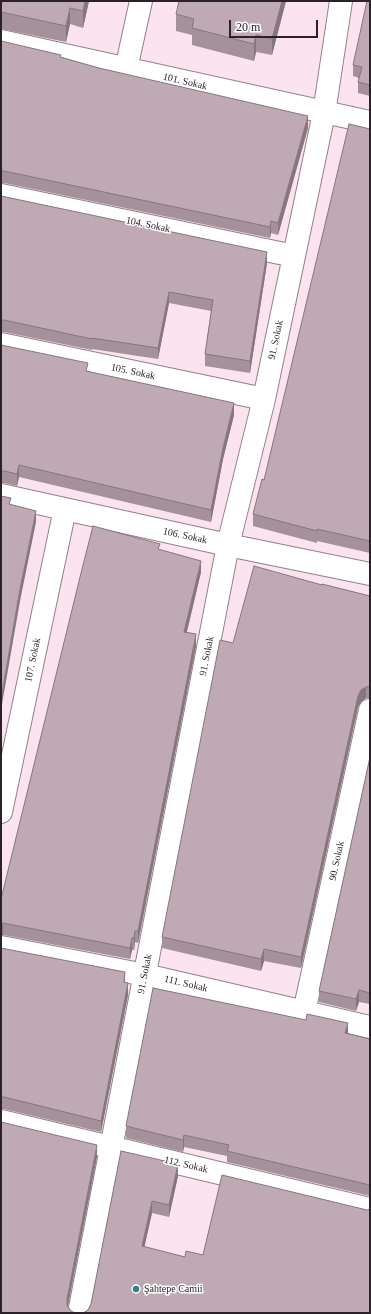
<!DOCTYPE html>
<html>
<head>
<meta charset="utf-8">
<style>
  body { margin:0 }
  #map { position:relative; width:371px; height:1314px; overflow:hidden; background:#fbe4ef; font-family:Georgia,serif }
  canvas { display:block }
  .frame { position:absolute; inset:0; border:2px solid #2a2226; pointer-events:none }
  .scale { position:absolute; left:229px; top:20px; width:89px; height:18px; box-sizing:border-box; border:2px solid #2a2226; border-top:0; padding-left:5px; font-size:12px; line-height:14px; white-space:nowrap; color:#2a2226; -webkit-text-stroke:3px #fff; paint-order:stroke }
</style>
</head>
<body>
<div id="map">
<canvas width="371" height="1314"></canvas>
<div class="frame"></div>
<div class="scale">20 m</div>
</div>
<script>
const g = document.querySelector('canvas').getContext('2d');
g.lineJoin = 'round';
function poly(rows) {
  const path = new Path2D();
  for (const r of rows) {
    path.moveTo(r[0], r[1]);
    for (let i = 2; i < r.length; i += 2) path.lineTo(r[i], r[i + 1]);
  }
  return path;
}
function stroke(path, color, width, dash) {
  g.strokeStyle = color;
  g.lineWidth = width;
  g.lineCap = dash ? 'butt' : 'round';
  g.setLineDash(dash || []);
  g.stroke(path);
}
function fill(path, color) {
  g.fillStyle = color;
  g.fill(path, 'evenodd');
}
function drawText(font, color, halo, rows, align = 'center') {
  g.font = font + ' Georgia,serif';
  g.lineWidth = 3;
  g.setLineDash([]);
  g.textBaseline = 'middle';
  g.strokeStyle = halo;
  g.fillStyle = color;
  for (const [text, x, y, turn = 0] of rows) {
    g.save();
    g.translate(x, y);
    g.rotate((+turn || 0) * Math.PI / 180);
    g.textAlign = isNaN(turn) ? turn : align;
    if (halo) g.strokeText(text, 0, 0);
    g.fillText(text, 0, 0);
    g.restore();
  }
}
const minor = poly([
  [1,41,370,122],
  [126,69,141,1],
  [1,195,294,256],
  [1,344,264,399],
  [1,495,228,545,370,574],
  [1,812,65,509],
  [1,947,145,975,370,1027],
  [304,1012,370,710],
  [1,1121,370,1209],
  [79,1313,228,545,264,399,324,113,341,1]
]);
const wall = poly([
  [1,1,89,1,83,28,70,24,66,42,1,29],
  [286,1,272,55,256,52,254,61,192,45,192,35,176,31,176,14],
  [370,1,370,96,358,93,358,82,359,78,353,76,353,65],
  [1,41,61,57,308,128,278,235,271,233,270,238,4,183,1,183],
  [370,129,370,553,317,541,317,543,253,526,253,514,264,480],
  [1,196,267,263,250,373,205,366,205,354,211,311,169,303,158,359,92,349,92,350,4,332,1,332],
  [1,345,234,415,223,459,211,522,19,477,17,486,4,483,1,483],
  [160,550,201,572,187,632,196,646,138,943,135,942,134,950,132,950,130,959,3,935,1,899],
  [322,585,370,596,370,698,366,698,361,702,358,707,301,968,264,961,261,971,162,948,162,937,233,643],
  [370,757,370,1004,359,1002,356,1011,319,1002,319,991],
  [1,948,125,983,128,995,101,1132,4,1109,1,1109],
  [348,1034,370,1039,370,1196,227,1162,227,1156,184,1147,183,1152,126,1138,126,1126],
  [121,1151,178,1176,169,1217,152,1213,144,1247,185,1257,203,1255,367,1210,88,1310,91,1304]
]);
const shadedWall = poly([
  [85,1,89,1,83,28,83,11],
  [282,1,286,1,272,55,272,39],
  [70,8,70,24,66,42,66,26],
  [256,35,256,52,254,61,254,44],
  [308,116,308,128,278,235,278,223],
  [271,221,271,233,270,238,270,227],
  [267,252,267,263,250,373,250,361],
  [169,292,169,303,158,359,158,348],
  [234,403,234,415,223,459,211,522,211,510,223,448],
  [19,465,19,477,17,486,17,474],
  [36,511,36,522,20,601,1,710,1,699,20,589],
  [201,561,201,572,184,643,184,632],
  [196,634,196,646,138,943,138,931],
  [366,687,366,698,361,702,358,707,301,968,301,957,358,696,361,690],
  [3,923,3,935,1,935,1,924],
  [135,931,135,942,134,950,134,938],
  [132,938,132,950,130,959,130,948],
  [264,949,264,961,261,971,261,959],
  [125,972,125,984,124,982],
  [128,983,128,995,101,1132,101,1121],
  [359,990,359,1002,356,1011,356,999],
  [348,1023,348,1035,345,1033],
  [184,1135,184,1147,183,1152,183,1140],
  [97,1145,97,1157,67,1311,67,1299],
  [178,1164,178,1176,169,1217,169,1205],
  [152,1201,152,1213,142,1258,142,1246]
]);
const building = poly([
  [2,1,85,1,83,11,70,8,66,26,1,12,1,7,2,1],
  [179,1,282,1,272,39,256,35,254,44,192,28,194,19,176,14,179,1],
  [367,1,370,1,370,85,358,82,362,67,353,65,367,1],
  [1,41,61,55,60,57,99,68,308,116,278,223,271,221,270,227,4,171,1,171,1,41],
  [349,124,370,129,370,541,317,529,317,531,253,514,262,479,264,480,349,124],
  [1,196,267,252,250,361,205,354,213,300,169,292,158,348,92,338,92,339,4,320,1,320,1,196],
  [1,345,88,363,86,371,234,403,223,448,211,510,19,465,17,474,4,471,1,471,1,345],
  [1,496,11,498,9,504,36,511,20,589,1,699,1,496],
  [93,526,160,544,158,549,201,561,184,632,196,634,138,931,135,931,134,938,132,938,130,948,3,923,1,924,1,899,83,565,93,526],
  [254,566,322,585,322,584,370,596,370,686,366,687,361,690,358,696,301,957,264,949,261,959,162,937,220,640,233,643,254,566],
  [370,757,370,993,359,990,356,999,319,991,370,757],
  [1,948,125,972,124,982,128,983,101,1121,4,1097,1,1097,1,948],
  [153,988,306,1020,307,1014,348,1023,345,1033,370,1039,370,1185,227,1151,229,1145,184,1135,183,1140,126,1126,153,988],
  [1,1122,97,1145,67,1299,67,1305,71,1311,75,1313,1,1313,1,1122],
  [121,1151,178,1164,169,1205,152,1201,142,1246,185,1257,186,1251,203,1255,222,1175,367,1210,370,1209,370,1313,83,1313,88,1310,91,1304,121,1151]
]);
const markers = [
  [136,1289,4,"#388081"]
];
const streetNames = [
  ["101. Sokak",185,82,13],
  ["104. Sokak",148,225,12],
  ["91. Sokak",276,340,-78],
  ["105. Sokak",133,372,12],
  ["106. Sokak",185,536,12],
  ["91. Sokak",207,656,-79],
  ["107. Sokak",33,660,-78],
  ["90. Sokak",337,861,-78],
  ["91. Sokak",145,974,-79],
  ["111. Sokak",186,984,13],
  ["112. Sokak",186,1165,13]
];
const poiNames = [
  ["Şahtepe Camii",144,1289]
];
stroke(minor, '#947f8a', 24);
stroke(minor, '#fff', 22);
fill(wall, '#a4919b');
fill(shadedWall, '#86767e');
fill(building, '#bfa9b4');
stroke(building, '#86767e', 1);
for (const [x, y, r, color] of markers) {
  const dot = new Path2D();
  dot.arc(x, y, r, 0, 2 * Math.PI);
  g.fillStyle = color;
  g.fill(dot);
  stroke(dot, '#fff', 1.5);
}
drawText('10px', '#2a2226', '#fff', streetNames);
drawText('10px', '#2a2226', '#fff', poiNames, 'left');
</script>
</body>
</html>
